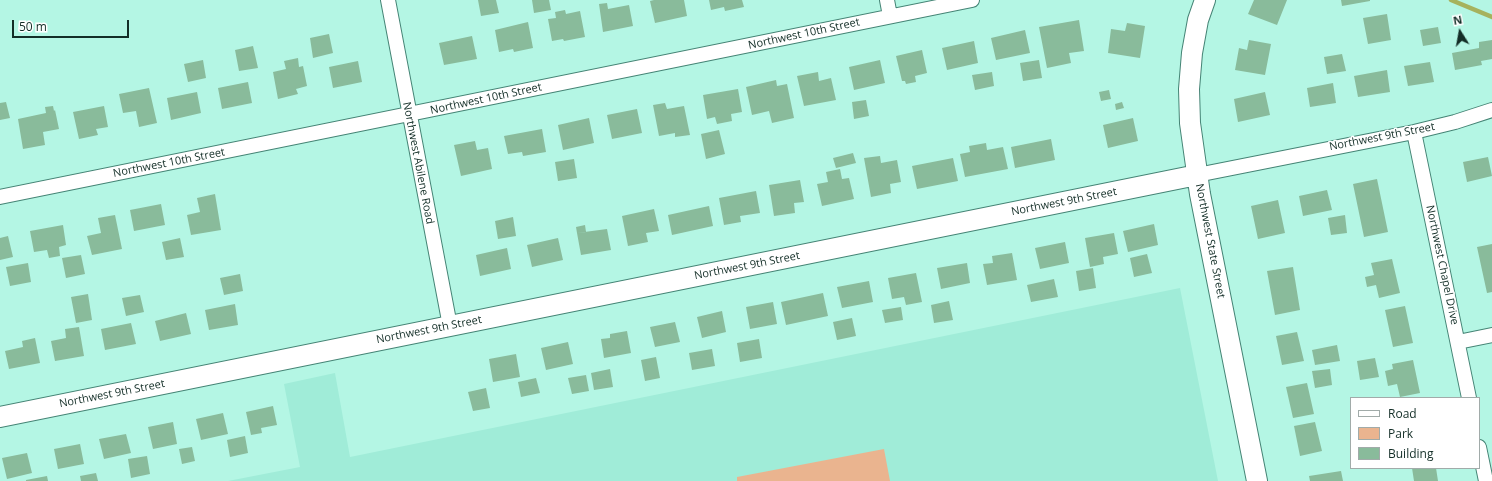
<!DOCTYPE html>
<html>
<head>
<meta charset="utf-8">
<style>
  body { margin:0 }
  #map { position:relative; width:1492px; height:481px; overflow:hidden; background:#b4f6e4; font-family:"Open Sans",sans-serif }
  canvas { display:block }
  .legend { position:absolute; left:1350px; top:397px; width:130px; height:72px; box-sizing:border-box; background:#fff; border:1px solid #a1aba9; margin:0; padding:5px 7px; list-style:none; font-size:12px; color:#132e27 }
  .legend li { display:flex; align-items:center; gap:8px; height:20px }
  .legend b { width:20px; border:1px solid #a1aba9 }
  .north { position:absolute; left:1440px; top:12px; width:40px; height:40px; -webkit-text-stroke:3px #fff; paint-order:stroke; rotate:349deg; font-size:11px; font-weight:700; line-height:16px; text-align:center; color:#132e27 }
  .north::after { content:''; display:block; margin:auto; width:14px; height:18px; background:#132e27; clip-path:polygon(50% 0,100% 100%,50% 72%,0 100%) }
  .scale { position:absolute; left:12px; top:20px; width:117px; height:18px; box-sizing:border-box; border:2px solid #132e27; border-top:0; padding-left:5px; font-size:12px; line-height:14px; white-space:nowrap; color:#132e27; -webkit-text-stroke:3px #fff; paint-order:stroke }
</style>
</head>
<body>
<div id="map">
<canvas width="1492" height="481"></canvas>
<ul class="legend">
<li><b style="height:5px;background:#fff"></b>Road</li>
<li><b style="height:11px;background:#eab48f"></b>Park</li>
<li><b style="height:11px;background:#89bb9b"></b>Building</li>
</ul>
<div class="north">N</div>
<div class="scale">50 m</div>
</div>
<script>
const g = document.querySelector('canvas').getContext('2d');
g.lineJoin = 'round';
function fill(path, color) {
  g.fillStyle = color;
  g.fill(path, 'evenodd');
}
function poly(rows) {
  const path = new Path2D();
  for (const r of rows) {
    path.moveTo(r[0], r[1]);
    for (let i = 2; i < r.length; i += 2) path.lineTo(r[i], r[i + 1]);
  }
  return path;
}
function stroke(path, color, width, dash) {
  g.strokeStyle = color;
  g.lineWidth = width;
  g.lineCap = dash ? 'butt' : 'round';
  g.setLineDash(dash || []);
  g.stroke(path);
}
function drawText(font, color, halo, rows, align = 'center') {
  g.font = font + ' "Open Sans",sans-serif';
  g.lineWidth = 3;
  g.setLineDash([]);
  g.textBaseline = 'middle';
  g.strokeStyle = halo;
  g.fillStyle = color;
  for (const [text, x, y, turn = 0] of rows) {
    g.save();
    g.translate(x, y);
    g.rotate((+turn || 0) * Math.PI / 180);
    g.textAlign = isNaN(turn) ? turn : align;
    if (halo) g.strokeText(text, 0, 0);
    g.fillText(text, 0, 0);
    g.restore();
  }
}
const built = poly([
  [1180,288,1218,481,228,481,300,467,284,384,335,373,350,457]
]);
const green = poly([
  [884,449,890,481,737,481,737,477]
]);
const stream = poly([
  [1451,0,1492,17]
]);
const building = poly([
  [478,0,496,0,499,13,481,16],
  [532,0,549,0,551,10,534,13],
  [654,0,684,0,687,16,655,23,650,1],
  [709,0,742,0,744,7,725,11,724,7,711,10],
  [1254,0,1287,0,1277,25,1248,14],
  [1341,0,1370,0,1370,1,1342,6],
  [607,3,608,9,629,5,633,26,603,32,599,4],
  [565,10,566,14,580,11,585,37,564,41,563,39,552,41,548,19,556,18,555,12],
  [1387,14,1391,40,1368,44,1363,18],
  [1079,20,1084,51,1069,53,1071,63,1047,68,1039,27],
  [528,22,533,48,514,52,513,49,499,52,495,30],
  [1127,23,1145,26,1140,58,1108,53,1111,29,1125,31],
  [1438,27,1441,43,1423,46,1420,30],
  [1025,30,1030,53,996,60,991,38],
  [329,34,333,53,313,58,310,38],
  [472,36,477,59,444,65,439,43],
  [1249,40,1271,44,1265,75,1235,70,1239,48,1247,50],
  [1492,40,1492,59,1481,61,1482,65,1455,70,1452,53,1479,48,1479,42],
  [974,41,978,63,947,70,942,48],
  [253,46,258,68,239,71,235,50],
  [922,50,927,73,915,76,916,82,906,84,905,81,902,81,896,56],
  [1342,54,1346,71,1327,74,1324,57],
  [298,58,299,67,303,66,307,86,296,89,298,94,278,99,273,72,286,69,284,61],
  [203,60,206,78,188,82,184,64],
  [880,60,885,83,854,90,849,67],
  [1039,60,1042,78,1023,81,1020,63],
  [358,61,362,82,333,88,329,67],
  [1430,62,1434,82,1408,86,1404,66],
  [1387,70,1390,92,1358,97,1354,76],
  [818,72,819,81,831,78,836,100,804,106,797,76],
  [992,72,994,86,975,90,972,75],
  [776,80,777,86,787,84,794,118,772,123,769,111,752,115,746,87],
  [248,82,252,103,222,109,218,88],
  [1333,83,1336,103,1310,107,1307,88],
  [149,88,157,123,139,127,136,111,123,113,119,94],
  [738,89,742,112,731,114,732,121,717,124,715,117,707,119,703,95],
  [1109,90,1111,99,1101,101,1099,92],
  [197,92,201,113,171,120,167,98],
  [1265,92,1270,115,1238,122,1234,99],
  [866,100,869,116,854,119,852,102],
  [6,102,10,118,0,120,0,103],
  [1122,102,1124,108,1116,110,1115,104],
  [665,103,667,109,684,106,690,135,675,137,675,133,659,136,653,105],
  [53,106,54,111,55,110,59,129,43,132,45,145,23,149,18,119,46,113,45,107],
  [104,106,108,127,96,129,98,135,79,139,73,112],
  [637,109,642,133,612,139,607,115],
  [589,118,594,143,563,150,558,125],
  [1133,118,1138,141,1108,148,1103,125],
  [542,129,546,152,523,156,522,152,508,154,504,136],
  [719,130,725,154,706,159,701,134],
  [1051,139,1055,160,1015,168,1011,147],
  [475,141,477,150,488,148,492,169,461,176,454,145],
  [986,143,987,150,1003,147,1008,169,965,177,960,154,970,152,969,146],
  [853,153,856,163,836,168,833,158],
  [880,156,881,163,897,160,901,182,890,184,891,193,871,197,864,158],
  [1488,157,1492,176,1467,182,1463,162],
  [953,158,958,181,917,189,912,166],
  [574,159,577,178,558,181,555,162],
  [840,169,842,179,849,178,854,199,822,206,817,184,828,182,826,172],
  [1377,179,1388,232,1364,237,1353,184],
  [800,180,804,202,794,203,795,213,774,216,769,185],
  [1327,190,1332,210,1303,216,1299,196],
  [756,191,760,213,740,216,741,222,724,225,719,198],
  [215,194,221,230,191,235,187,215,200,212,197,198],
  [1278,200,1285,233,1258,239,1251,206],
  [161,204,165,225,134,231,130,210],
  [709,206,713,226,672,235,668,215],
  [654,209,659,231,646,233,648,242,628,246,622,216],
  [115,215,122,249,92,255,87,236,101,233,98,218],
  [1345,215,1347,233,1331,235,1328,218],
  [513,217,516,236,498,239,495,221],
  [1154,224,1158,245,1128,252,1123,231],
  [63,225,66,245,59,247,60,256,49,258,47,250,34,252,30,231],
  [585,225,586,232,577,233,576,227],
  [607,229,611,250,581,255,577,233],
  [1114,233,1118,254,1103,257,1104,264,1090,267,1085,238],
  [8,236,13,257,0,260,0,238],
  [180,238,184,257,166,260,162,242],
  [558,238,563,260,532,267,527,245],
  [1065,242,1069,263,1040,269,1035,248],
  [1492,244,1492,292,1487,293,1477,247],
  [507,248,511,269,480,276,476,255],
  [1012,253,1017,280,987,285,983,264,993,263,992,256],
  [1147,254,1152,273,1134,277,1130,258],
  [81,255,85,274,66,278,62,258],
  [1392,259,1400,293,1379,298,1376,285,1367,287,1365,277,1374,275,1371,263],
  [28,263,31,282,10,286,6,267],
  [967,263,970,283,941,289,937,268],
  [1293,267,1300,310,1275,315,1267,271],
  [1093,268,1096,288,1079,291,1076,271],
  [916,273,922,302,906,305,904,297,892,299,888,278],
  [240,274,243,291,224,295,220,278],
  [1054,279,1058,297,1031,302,1027,285],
  [869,281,873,302,842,308,837,287],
  [823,293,828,316,786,325,781,302],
  [88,294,92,320,76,323,71,297],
  [140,295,144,312,126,316,122,298],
  [949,301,953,320,934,323,931,305],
  [773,302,777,324,750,329,746,307],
  [235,304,238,325,209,330,205,310],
  [1405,306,1413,343,1393,347,1385,310],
  [901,307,903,320,885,323,882,310],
  [722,311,726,332,702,338,697,317],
  [186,313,191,334,160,341,155,321],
  [852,318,856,336,837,340,833,322],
  [675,322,680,342,655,347,650,327],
  [131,323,136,344,105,350,101,329],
  [79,327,84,356,55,361,51,341,66,338,65,329],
  [627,331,631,353,604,358,601,339,610,338,610,334],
  [1297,332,1304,361,1282,365,1276,336],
  [35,338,40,363,9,369,5,351,23,347,22,341],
  [759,339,762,358,740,362,737,343],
  [568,342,573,364,546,370,541,348],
  [1337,345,1340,361,1315,365,1312,350],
  [712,349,715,366,692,370,689,353],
  [516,354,520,377,493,382,489,359],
  [656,357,660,378,645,381,641,360],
  [1375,358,1379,377,1360,380,1357,361],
  [1413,360,1420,393,1400,397,1397,384,1388,386,1385,371,1393,369,1392,364],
  [610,369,613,387,594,390,591,373],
  [1330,369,1332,385,1315,388,1312,371],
  [586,375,589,391,572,394,568,378],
  [536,378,540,393,521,397,518,382],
  [1307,383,1314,414,1293,418,1286,387],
  [486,388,490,408,473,411,468,392],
  [273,406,277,425,261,428,262,433,251,435,246,412],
  [223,413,228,434,201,440,196,419],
  [173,422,177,444,153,449,148,427],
  [1315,422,1322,451,1300,456,1294,426],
  [126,434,131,453,104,459,99,439],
  [245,436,248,453,230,457,227,440],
  [80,444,84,464,58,469,54,449],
  [192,447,195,461,182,464,179,449],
  [27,453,32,473,7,479,2,458],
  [147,456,150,474,131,478,128,459],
  [1412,468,1436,468,1438,481,1414,481],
  [1341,471,1343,481,1310,481,1309,476],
  [96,473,98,481,81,481,80,476],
  [47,476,48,481,26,481,26,480]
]);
const street = poly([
  [388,0,450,326],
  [887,0,890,16],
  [1414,132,1469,398],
  [1197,175,1414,132,1455,122,1492,110],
  [0,197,972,0],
  [1458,342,1492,335],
  [1479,447,1486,481]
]);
const secondary = poly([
  [1205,0,1198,20,1192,53,1189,89,1190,123,1200,194,1257,481],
  [0,417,1197,175]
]);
const streetNames = [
  ["Northwest 10th Street",804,34,-12],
  ["Northwest 10th Street",486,99,-12],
  ["Northwest 9th Street",1382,137,-11],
  ["Northwest 10th Street",169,163,-11],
  ["Northwest Abilene Road",418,163,79],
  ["Northwest 9th Street",1064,202,-11],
  ["Northwest State Street",1210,241,79],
  ["Northwest Chapel Drive",1442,265,78],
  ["Northwest 9th Street",747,266,-11],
  ["Northwest 9th Street",429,330,-11],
  ["Northwest 9th Street",112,394,-11]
];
fill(built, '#a0ecd8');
fill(green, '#eab48f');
stroke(stream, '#a6b25d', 4.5);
fill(building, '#89bb9b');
stroke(street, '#458475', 16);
stroke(secondary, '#458475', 22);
stroke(street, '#fff', 14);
stroke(secondary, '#fff', 20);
drawText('11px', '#132e27', '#fff', streetNames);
</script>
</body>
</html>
